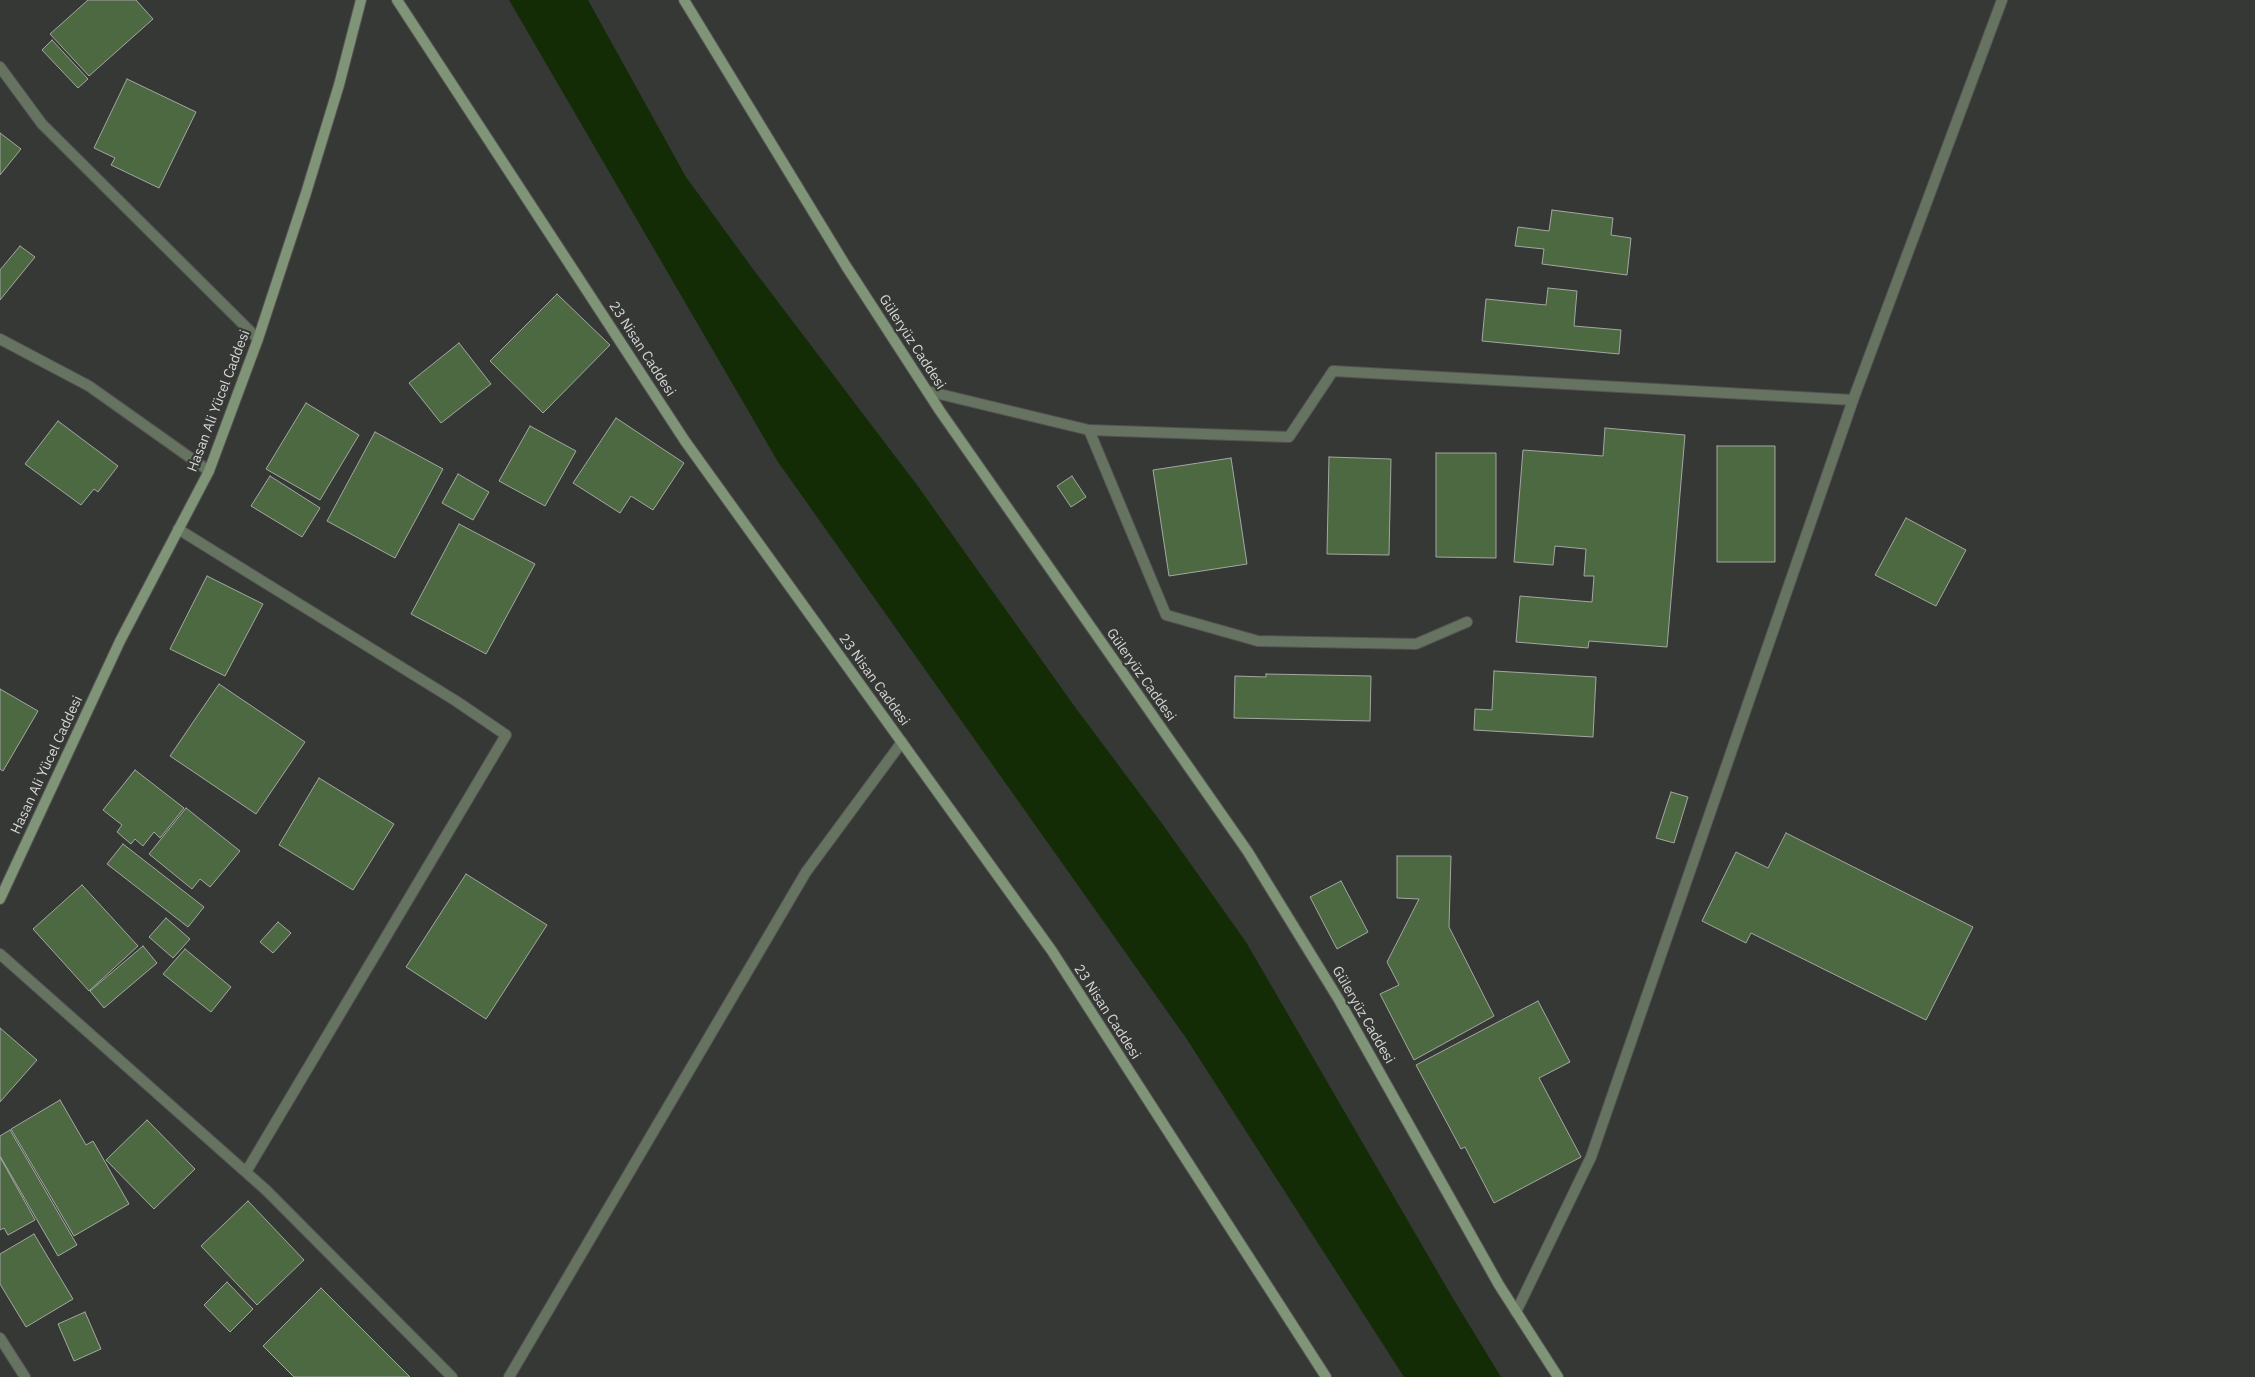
<!DOCTYPE html>
<html>
<head>
<meta charset="utf-8">
<style>
  body { margin:0 }
  canvas { display:block; background:#363835 }
</style>
</head>
<body>
<canvas width="2255" height="1377"></canvas>
<script>
const g = document.querySelector('canvas').getContext('2d');
g.lineJoin = 'round';
function fill(path, color) {
  g.fillStyle = color;
  g.fill(path, 'evenodd');
}
function poly(rows) {
  const path = new Path2D();
  for (const r of rows) {
    path.moveTo(r[0], r[1]);
    for (let i = 2; i < r.length; i += 2) path.lineTo(r[i], r[i + 1]);
  }
  return path;
}
function stroke(path, color, width, dash) {
  g.strokeStyle = color;
  g.lineWidth = width;
  g.lineCap = dash ? 'butt' : 'round';
  g.setLineDash(dash || []);
  g.stroke(path);
}
function drawText(font, color, halo, rows, align = 'center') {
  g.font = font + ' "IBM Plex Sans",sans-serif';
  g.lineWidth = 4.5;
  g.setLineDash([]);
  g.textBaseline = 'middle';
  g.strokeStyle = halo;
  g.fillStyle = color;
  for (const [text, x, y, turn = 0] of rows) {
    g.save();
    g.translate(x, y);
    g.rotate((+turn || 0) * Math.PI / 180);
    g.textAlign = isNaN(turn) ? turn : align;
    if (halo) g.strokeText(text, 0, 0);
    g.fillText(text, 0, 0);
    g.restore();
  }
}
const water = poly([
  [509,0,588,0,686,177,753,269,917,485,1075,707,1161,822,1246,942,1451,1295,1501,1377,1404,1377,1186,1038,778,462]
]);
const building = poly([
  [88,0,136,0,153,19,89,76,50,34,88,0],
  [52,40,88,79,78,88,42,50,52,40],
  [127,79,196,112,159,188,111,165,115,158,94,148,127,79],
  [0,133,21,149,0,175,0,133],
  [1552,210,1613,218,1611,235,1631,238,1627,275,1542,264,1544,249,1515,246,1518,227,1549,231,1552,210],
  [20,246,35,257,0,300,0,270,20,246],
  [1548,288,1577,291,1574,326,1621,330,1619,354,1482,341,1486,299,1546,305,1548,288],
  [557,294,610,345,543,413,490,361,557,294],
  [459,343,491,384,441,423,409,383,459,343],
  [306,403,359,435,320,500,266,469,306,403],
  [616,418,684,463,653,510,631,496,620,513,573,483,616,418],
  [58,421,118,466,98,492,94,489,81,505,25,464,58,421],
  [530,426,576,451,545,506,499,481,530,426],
  [1605,428,1685,435,1667,647,1589,641,1588,648,1516,642,1520,596,1592,602,1594,576,1584,576,1586,549,1555,546,1553,565,1514,562,1523,450,1603,456,1605,428],
  [375,432,443,469,395,558,327,521,375,432],
  [1717,446,1775,446,1775,562,1717,562,1717,446],
  [1436,453,1496,453,1496,558,1436,557,1436,453],
  [1329,457,1391,459,1389,555,1327,554,1329,457],
  [1231,458,1247,564,1169,576,1153,470,1231,458],
  [458,474,489,492,473,520,442,503,458,474],
  [270,476,320,508,302,537,251,506,270,476],
  [1072,476,1086,497,1071,507,1057,486,1072,476],
  [1906,518,1966,550,1936,606,1875,575,1906,518],
  [459,524,535,564,486,654,411,614,459,524],
  [207,576,263,604,225,676,170,649,207,576],
  [1494,671,1596,677,1593,737,1474,730,1475,709,1492,710,1494,671],
  [1266,674,1371,676,1370,721,1234,718,1235,676,1266,677,1266,674],
  [219,684,305,742,256,814,170,756,219,684],
  [0,689,38,711,3,771,0,769,0,689],
  [135,770,184,808,160,838,154,832,143,846,135,839,131,844,117,832,122,825,103,810,135,770],
  [319,778,394,824,353,890,279,845,319,778],
  [1671,792,1688,797,1674,843,1656,838,1671,792],
  [186,808,240,851,210,887,200,879,192,889,149,854,186,808],
  [1786,833,1973,927,1926,1020,1751,933,1746,943,1702,921,1736,852,1768,868,1786,833],
  [123,844,204,907,188,927,107,864,123,844],
  [1397,856,1451,856,1449,927,1494,1016,1414,1060,1380,994,1399,985,1387,962,1419,899,1397,898,1397,856],
  [466,874,547,925,486,1019,406,967,466,874],
  [1341,881,1368,932,1337,949,1310,897,1341,881],
  [82,885,138,946,89,991,33,929,82,885],
  [166,918,190,939,173,958,149,937,166,918],
  [278,922,291,933,273,953,260,942,278,922],
  [143,946,157,963,104,1008,90,991,143,946],
  [185,949,231,987,211,1012,163,974,185,949],
  [1538,1001,1570,1062,1539,1078,1581,1157,1494,1203,1465,1147,1461,1149,1416,1065,1538,1001],
  [0,1028,37,1060,0,1102,0,1028],
  [60,1100,86,1145,93,1141,129,1204,74,1236,11,1129,60,1100],
  [147,1120,195,1169,154,1209,106,1160,147,1120],
  [10,1130,77,1245,58,1256,0,1156,0,1136,10,1130],
  [0,1157,35,1220,8,1235,4,1228,0,1230,0,1157],
  [248,1201,304,1260,257,1305,201,1246,248,1201],
  [34,1234,73,1299,26,1327,0,1284,0,1254,34,1234],
  [227,1282,253,1309,230,1332,204,1305,227,1282],
  [321,1288,410,1377,294,1377,263,1346,321,1288],
  [85,1312,101,1349,74,1361,58,1324,85,1312]
]);
const lane = poly([
  [927,391,1089,430,1289,437,1333,371,1853,400]
]);
const street = poly([
  [0,67,42,124,258,339],
  [0,339,89,386,209,471],
  [1089,430,1166,615,1258,641,1416,644,1467,622],
  [178,529,456,701,506,735,246,1172],
  [0,954,266,1190,452,1377],
  [1516,1312,1591,1157,1853,400,2002,0],
  [0,1338,25,1377],
  [509,1377,806,872,902,742]
]);
const secondary = poly([
  [397,0,685,441,1052,951,1326,1377],
  [684,0,846,266,940,411,1248,852,1339,1000,1499,1285,1558,1377],
  [0,899,120,641,209,471,258,339,306,193,339,85,361,0]
]);
const streetNames = [
  ["Güleryüz Caddesi",912,342,57],
  ["23 Nisan Caddesi",642,349,57],
  ["Hasan Ali Yücel Caddesi",219,401,-69],
  ["Güleryüz Caddesi",1141,675,55],
  ["23 Nisan Caddesi",874,680,54],
  ["Hasan Ali Yücel Caddesi",47,765,-65],
  ["23 Nisan Caddesi",1107,1012,57],
  ["Güleryüz Caddesi",1363,1015,60]
];
fill(water, '#132c06');
fill(building, '#4d6942');
stroke(building, '#a4a6a3', 1);
stroke(lane, '#535452', 12);
stroke(street, '#535452', 12);
stroke(secondary, '#535452', 12);
stroke(lane, '#667361', 10);
stroke(street, '#667361', 10);
stroke(secondary, '#809478', 10);
drawText('14px', '#d5d6d4', '#363835', streetNames);
</script>
</body>
</html>
